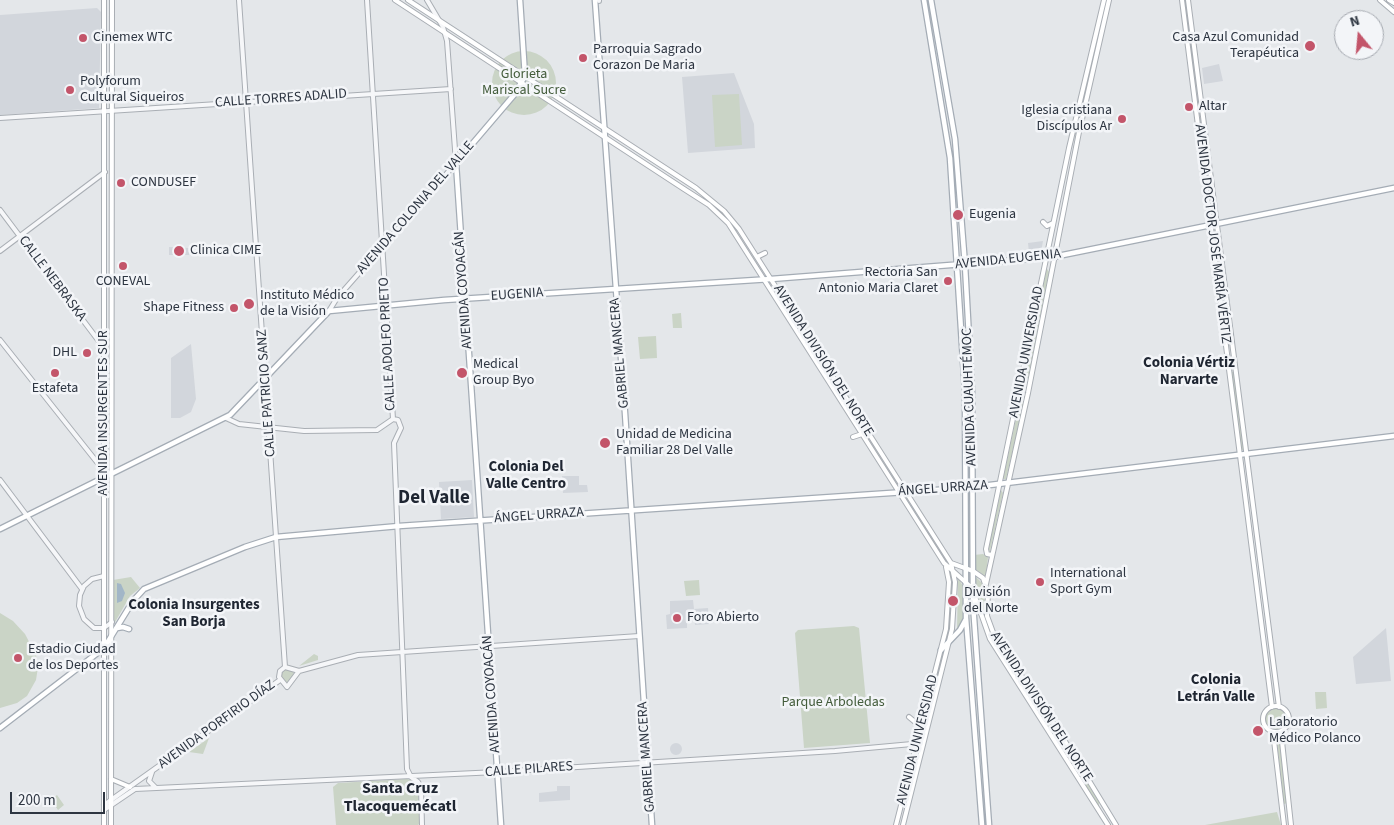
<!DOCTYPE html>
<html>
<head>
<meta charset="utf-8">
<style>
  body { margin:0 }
  #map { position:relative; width:1394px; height:825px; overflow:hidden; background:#e4e7ea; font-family:"Source Sans 3",sans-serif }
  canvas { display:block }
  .north { position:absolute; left:1334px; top:10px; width:50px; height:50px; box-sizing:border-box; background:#f3f5f8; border:1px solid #a4a8af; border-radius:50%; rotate:343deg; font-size:14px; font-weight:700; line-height:20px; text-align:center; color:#2d3541 }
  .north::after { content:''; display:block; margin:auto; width:18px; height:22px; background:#c3556a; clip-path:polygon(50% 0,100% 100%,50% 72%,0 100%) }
  .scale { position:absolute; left:10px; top:792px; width:95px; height:22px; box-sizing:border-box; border:2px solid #2d3541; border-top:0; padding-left:6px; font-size:15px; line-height:18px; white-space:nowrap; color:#2d3541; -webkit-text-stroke:4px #f3f5f8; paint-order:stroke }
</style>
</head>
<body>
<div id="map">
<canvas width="1394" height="825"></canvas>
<div class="north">N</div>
<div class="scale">200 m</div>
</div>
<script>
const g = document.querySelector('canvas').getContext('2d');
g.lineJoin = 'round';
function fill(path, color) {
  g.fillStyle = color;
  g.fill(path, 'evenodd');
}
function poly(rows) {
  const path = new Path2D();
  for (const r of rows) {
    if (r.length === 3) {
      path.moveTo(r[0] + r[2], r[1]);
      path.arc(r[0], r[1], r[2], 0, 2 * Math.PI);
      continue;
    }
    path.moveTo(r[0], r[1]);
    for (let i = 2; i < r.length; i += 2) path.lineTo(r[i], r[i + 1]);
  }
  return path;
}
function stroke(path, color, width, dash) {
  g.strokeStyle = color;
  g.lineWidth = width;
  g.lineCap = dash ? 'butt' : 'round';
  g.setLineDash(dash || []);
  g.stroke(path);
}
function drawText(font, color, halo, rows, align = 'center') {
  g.font = font + ' "Source Sans 3",sans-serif';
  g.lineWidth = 5;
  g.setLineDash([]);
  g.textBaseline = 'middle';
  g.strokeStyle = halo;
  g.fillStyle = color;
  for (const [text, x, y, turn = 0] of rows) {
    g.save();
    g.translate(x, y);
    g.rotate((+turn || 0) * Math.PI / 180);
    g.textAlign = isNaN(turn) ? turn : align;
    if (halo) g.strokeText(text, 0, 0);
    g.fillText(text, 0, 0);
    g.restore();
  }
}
const built = poly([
  [97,8,101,12,99,108,0,115,0,15],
  [1219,64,1223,81,1204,84,1202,68],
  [734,73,754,124,755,148,688,153,682,77],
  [1043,241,1041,252,1029,253,1028,243],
  [169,247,189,248,189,255,169,255],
  [191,344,196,399,191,412,180,418,171,418,171,358],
  [562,476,579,476,579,485,587,485,588,492,563,493],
  [472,480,474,517,441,519,439,482],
  [693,600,694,609,708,608,709,624,695,625,694,616,687,613,687,628,667,629,666,615,670,614,670,601],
  [1386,628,1391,681,1356,684,1353,657],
  [676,749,6],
  [557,786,570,786,570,800,539,802,539,793,557,791]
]);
const green = poly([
  [524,83,32],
  [739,94,742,145,715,147,712,95],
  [1046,267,1049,272,1028,378,1025,377],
  [681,313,682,328,673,328,672,314],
  [656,336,657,358,640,359,638,337],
  [1230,372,1235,372,1245,450,1240,450],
  [1020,400,1024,401,1006,479,1003,479],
  [1001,490,1003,493,990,551,988,550],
  [983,554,988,557,986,577,974,568,974,555],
  [974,575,983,584,987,626,973,586],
  [131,577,140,588,130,596,114,624,113,580],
  [958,578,963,586,963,621,957,630],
  [699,580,700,595,686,596,684,581],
  [0,613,13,621,25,634,36,655,38,667,36,680,27,696,17,703,0,708],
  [854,626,859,628,870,743,804,748,795,633,798,630],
  [314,654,318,656,318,660,299,666],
  [287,675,7],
  [1026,686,1051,724,1050,729,1025,691],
  [1315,692,1326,692,1327,708,1316,709],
  [1276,719,11],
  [1276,736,1279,736,1287,803,1284,804],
  [209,738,203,754,189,752],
  [1065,747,1099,802,1099,808,1066,755],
  [407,779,417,781,421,822,418,825,336,825,333,787,338,783],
  [57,795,64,805,58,810,51,800],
  [1277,812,1281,825,1205,825]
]);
const water = poly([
  [117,583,121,584,125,593,122,601,117,603]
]);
const tertiary = poly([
  [239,0,285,667],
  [367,0,393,419],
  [599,1,599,0],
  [0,118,451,89],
  [0,210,104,348],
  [0,251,105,172],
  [329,311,337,298,456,163,447,41,443,27,427,0],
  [0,340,104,471,111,474],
  [226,418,239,424,304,431,377,430,393,419],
  [393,419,398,420,401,428,394,443,407,769,411,777,418,782,421,787,422,825],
  [0,480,82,589],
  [104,576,92,579,84,586,80,595,79,606,84,619,94,628,104,628,112,622],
  [285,667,299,671,287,687,279,677,280,671,285,667],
  [299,671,358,655,639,636],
  [152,772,149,781,155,787],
  [104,805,280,680],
  [104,810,135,789,497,772,835,751,923,743]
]);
const secondary = poly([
  [395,0,684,189,709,205,728,223,944,563,972,588,990,639,1108,825],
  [408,0,696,188,724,211,739,229,951,563,955,582,952,629,903,825],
  [1182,0,1272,707],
  [1188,0,1279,707],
  [1380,0,1394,12],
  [1389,0,1394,3],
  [1043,222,1047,226,1053,223],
  [757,257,765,253],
  [853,437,862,434],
  [97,461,104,459],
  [992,555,987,554,986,549,1069,148,1104,0],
  [951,563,973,571,983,578,988,593,987,616,994,635,1060,733,1116,825],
  [986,584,1028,393,1079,132,1109,0],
  [1276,719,13],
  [909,717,915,722,922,721],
  [1273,732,1284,825],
  [1281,732,1291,825],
  [111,779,130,787],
  [104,825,104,0],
  [111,825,112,0],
  [896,825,946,629,949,582,946,567]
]);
const primary = poly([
  [595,0,625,413,652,825],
  [924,0,950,158,965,392,966,618,982,825],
  [931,0,955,139,965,265,972,392,973,604,989,825],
  [0,529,230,415,329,311,444,300,771,279,1053,257,1394,188],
  [117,628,123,627,129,629],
  [941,650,960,630,966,619],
  [0,728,104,648,133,601,144,589,245,547,276,537,399,526,965,488,1394,436],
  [501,825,456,163,514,95,525,76,520,0]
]);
const markers = [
  [83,38,5,"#c3556a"],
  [1310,46,6,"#c3556a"],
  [583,58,5,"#c3556a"],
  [70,90,5,"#c3556a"],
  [1189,107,5,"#c3556a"],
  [1122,119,5,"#c3556a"],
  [121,183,5,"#c3556a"],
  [958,215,6,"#c3556a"],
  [179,251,6,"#c3556a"],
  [123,266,5,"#c3556a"],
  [948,281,5,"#c3556a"],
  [249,304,6,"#c3556a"],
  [234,308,5,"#c3556a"],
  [87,353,5,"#c3556a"],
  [55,373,5,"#c3556a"],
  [462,373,6,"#c3556a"],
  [605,443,6,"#c3556a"],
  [1040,582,5,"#c3556a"],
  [953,601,6,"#c3556a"],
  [677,618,5,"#c3556a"],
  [18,658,5,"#c3556a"],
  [1258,731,6,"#c3556a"]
];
const poiNames = [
  ["Cinemex WTC",93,38],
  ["Casa Azul Comunidad",1299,38,"right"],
  ["Terapéutica",1299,54,"right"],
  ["Parroquia Sagrado",593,50],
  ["Corazon De Maria",593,66],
  ["Polyforum",80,82],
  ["Cultural Siqueiros",80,98],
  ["Altar",1199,107],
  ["Iglesia cristiana",1112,111,"right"],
  ["Discípulos Ar",1112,127,"right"],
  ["CONDUSEF",131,183],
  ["Eugenia",969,215],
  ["Clinica CIME",190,251],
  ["Rectoria San",938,273,"right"],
  ["Antonio Maria Claret",938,289,"right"],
  ["CONEVAL",123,282,"center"],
  ["Instituto Médico",260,296],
  ["de la Visión",260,312],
  ["Shape Fitness",224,308,"right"],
  ["DHL",77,353,"right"],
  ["Medical",473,365],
  ["Group Byo",473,381],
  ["Estafeta",55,389,"center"],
  ["Unidad de Medicina",616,435],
  ["Familiar 28 Del Valle",616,451],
  ["International",1050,574],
  ["Sport Gym",1050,590],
  ["División",964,593],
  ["del Norte",964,609],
  ["Foro Abierto",687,618],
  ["Estadio Ciudad",28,650],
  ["de los Deportes",28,666],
  ["Laboratorio",1269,723],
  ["Médico Polanco",1269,739]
];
const parkNames = [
  ["Glorieta",524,75],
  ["Mariscal Sucre",524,91],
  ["Parque Arboledas",833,703]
];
const streetNames = [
  ["CALLE TORRES ADALID",281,99,-4],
  ["AVENIDA COLONIA DEL VALLE",416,208,-49],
  ["AVENIDA DOCTOR JOSÉ MARÍA VÉRTIZ",1212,234,83],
  ["AVENIDA EUGENIA",1008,260,-6],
  ["CALLE NEBRASKA",52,279,53],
  ["AVENIDA COYOACÁN",464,290,-94],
  ["EUGENIA",517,295,-4],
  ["CALLE ADOLFO PRIETO",388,344,-93],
  ["AVENIDA UNIVERSIDAD",1027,352,-79],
  ["GABRIEL MANCERA",620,353,-95],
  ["AVENIDA DIVISIÓN DEL NORTE",823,361,58],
  ["CALLE PATRICIO SANZ",267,393,-94],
  ["AVENIDA CUAUHTÉMOC",970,397,-92],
  ["AVENIDA INSURGENTES SUR",104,413,-90],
  ["ÁNGEL URRAZA",943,489,-4],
  ["ÁNGEL URRAZA",539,516,-4],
  ["AVENIDA COYOACÁN",492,694,-94],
  ["AVENIDA DIVISIÓN DEL NORTE",1041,707,57],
  ["AVENIDA PORFIRIO DÍAZ",217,725,-36],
  ["AVENIDA UNIVERSIDAD",918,740,-76],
  ["GABRIEL MANCERA",647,757,-94],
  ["CALLE PILARES",529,770,-4]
];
const neighbourhoodNames = [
  ["Colonia Vértiz",1189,364],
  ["Narvarte",1189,381],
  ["Colonia Del",526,468],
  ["Valle Centro",526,485],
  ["Colonia Insurgentes",194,606],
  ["San Borja",194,623],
  ["Colonia",1216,681],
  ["Letrán Valle",1216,698]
];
const quarterNames = [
  ["Santa Cruz",400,789],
  ["Tlacoquemécatl",400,807]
];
const districtNames = [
  ["Del Valle",434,499]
];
fill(built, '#d2d6dc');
fill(green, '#cad4c6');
fill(water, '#a2b6c7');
stroke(tertiary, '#a9aeb4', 6);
stroke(secondary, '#a9aeb4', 6);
stroke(primary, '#a4acb5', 7);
stroke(tertiary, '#f6f7f9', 4);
stroke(secondary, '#fff', 4);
stroke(primary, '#fff', 4.5);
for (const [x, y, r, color] of markers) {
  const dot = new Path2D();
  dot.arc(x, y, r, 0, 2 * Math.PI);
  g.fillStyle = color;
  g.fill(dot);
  stroke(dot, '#f3f5f8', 2);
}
drawText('14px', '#2d3541', '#f3f5f8', poiNames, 'left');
drawText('14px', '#435c3b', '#f3f5f8', parkNames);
drawText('14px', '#2d3541', '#f3f5f8', streetNames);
drawText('bold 15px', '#1f2632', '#f3f5f8', neighbourhoodNames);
drawText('bold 16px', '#1f2632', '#f3f5f8', quarterNames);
drawText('bold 19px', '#1f2632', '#f3f5f8', districtNames);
</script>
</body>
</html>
